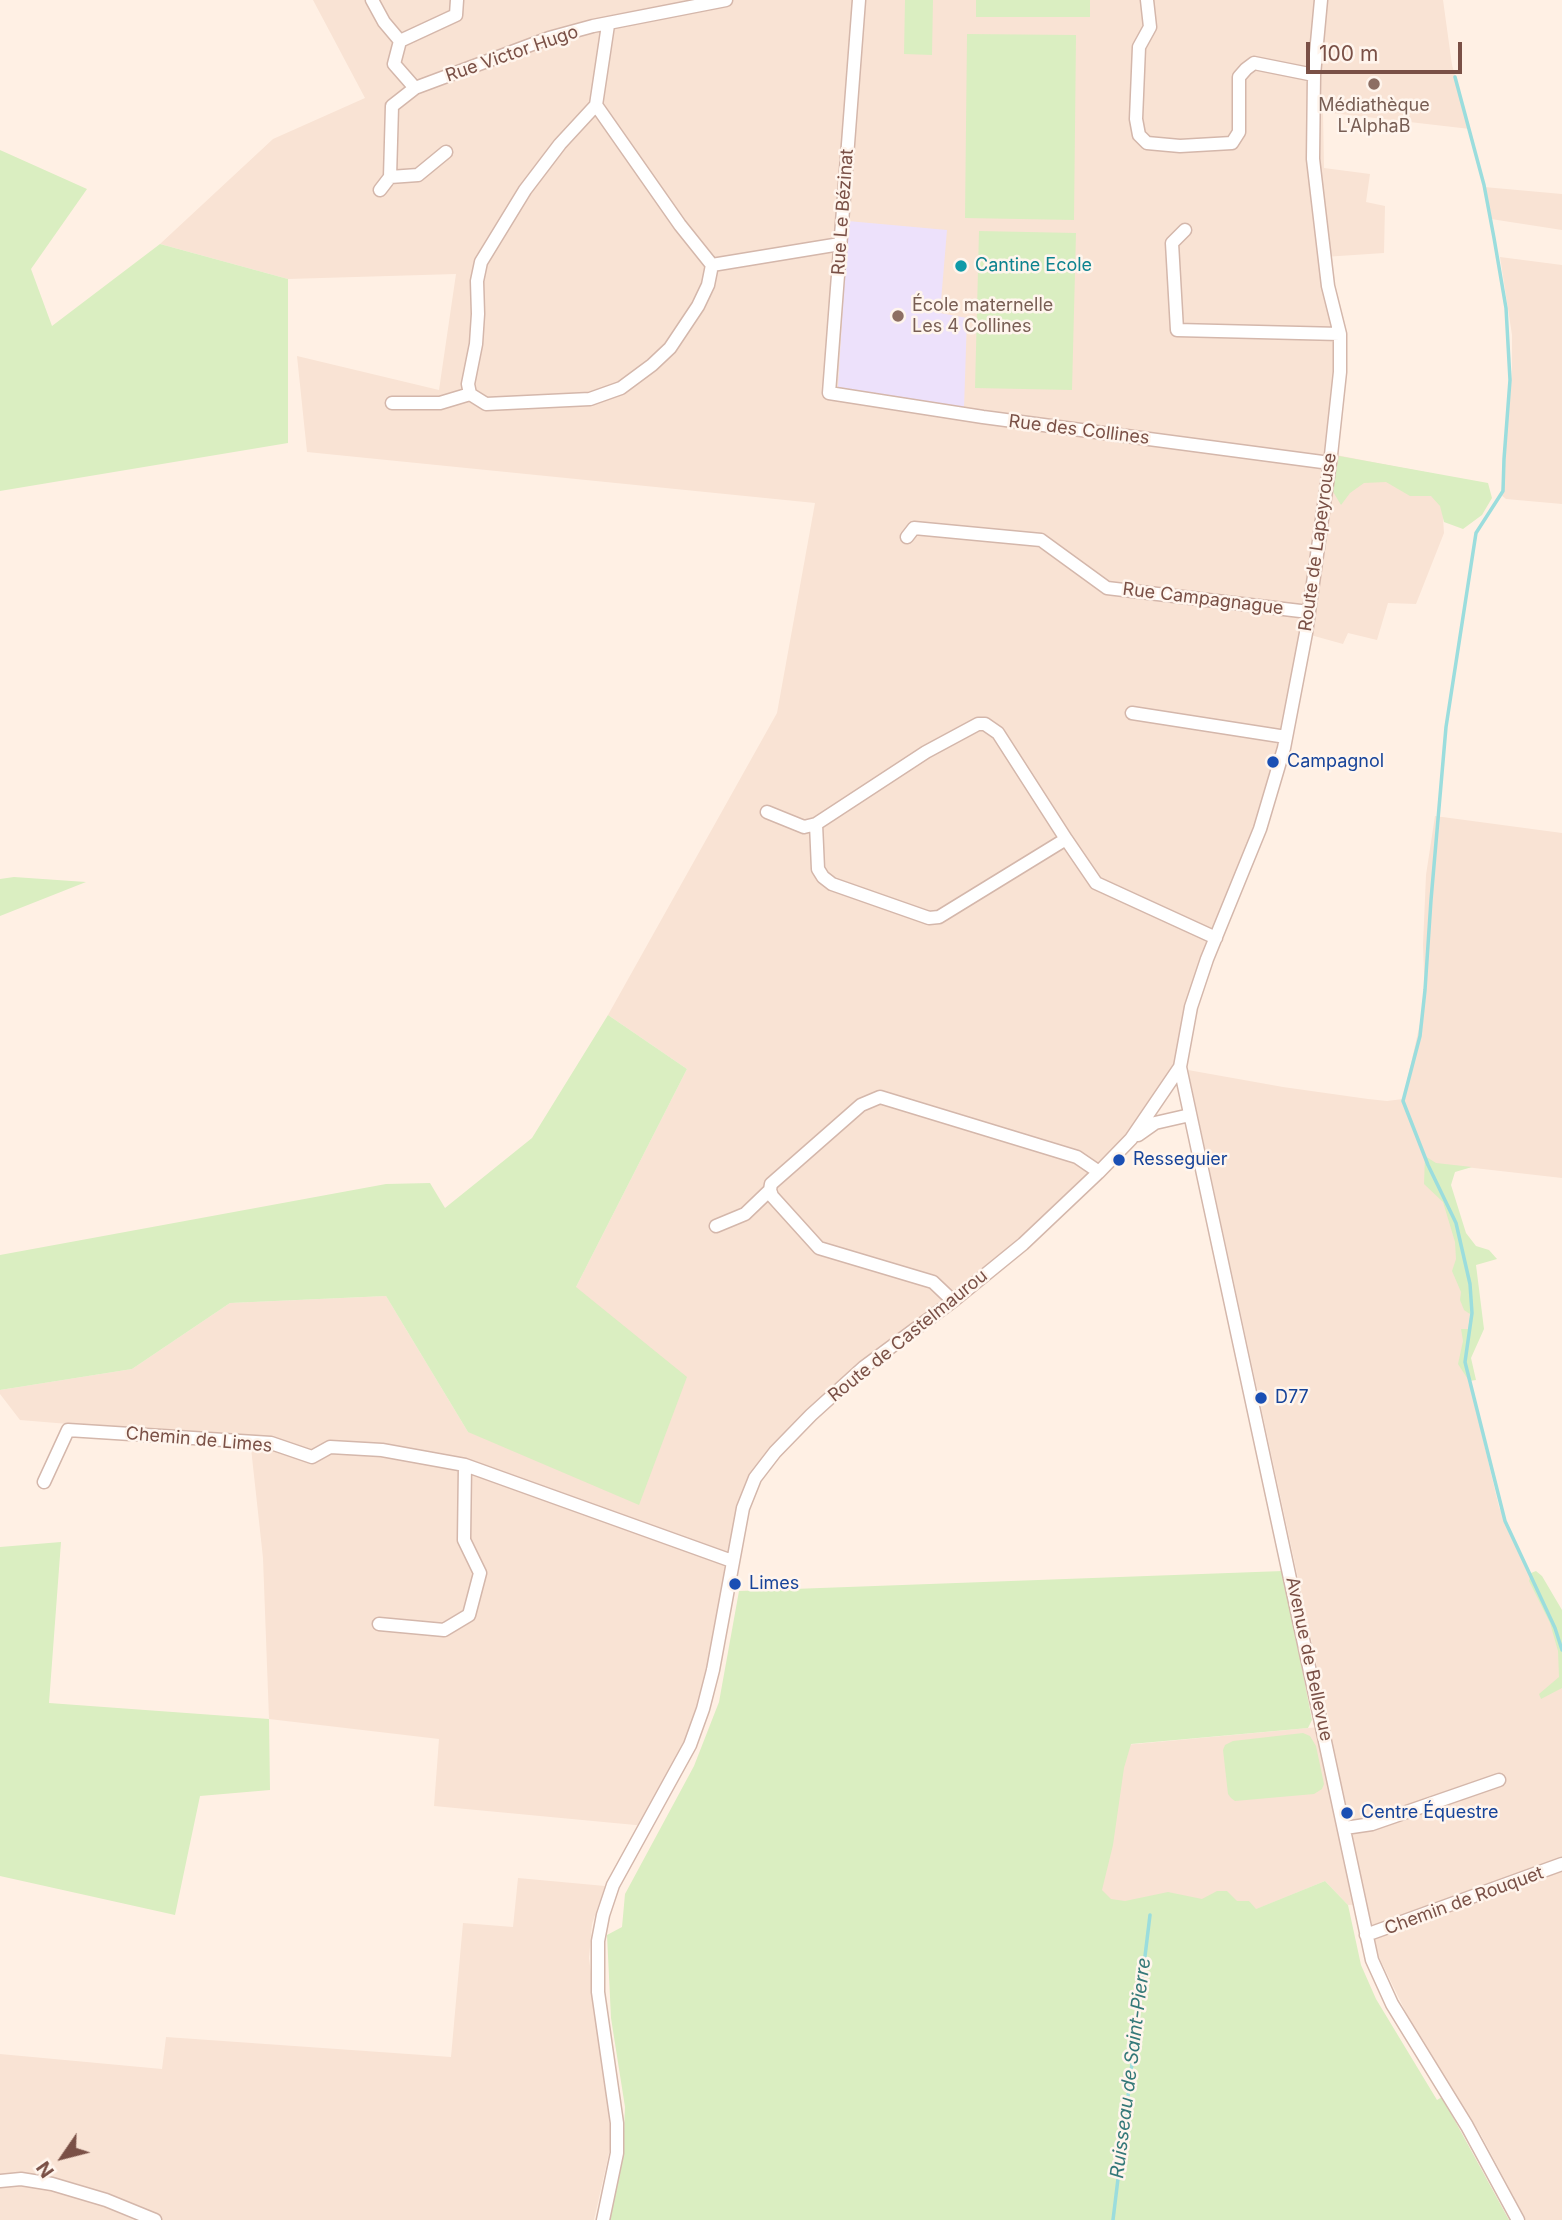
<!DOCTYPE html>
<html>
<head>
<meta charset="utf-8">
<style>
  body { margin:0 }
  #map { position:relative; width:1562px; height:2220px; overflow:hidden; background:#fff0e4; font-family:Inter,sans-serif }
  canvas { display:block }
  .north { position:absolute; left:28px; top:2122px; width:70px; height:70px; -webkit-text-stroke:5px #fff5ed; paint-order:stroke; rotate:235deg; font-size:19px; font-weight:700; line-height:28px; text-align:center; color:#7a5046 }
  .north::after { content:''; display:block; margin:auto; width:24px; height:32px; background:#7a5046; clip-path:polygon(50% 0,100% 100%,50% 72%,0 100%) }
  .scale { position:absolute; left:1306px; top:42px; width:156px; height:32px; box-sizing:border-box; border:4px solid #7a5046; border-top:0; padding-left:9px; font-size:21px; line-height:24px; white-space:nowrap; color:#7a5046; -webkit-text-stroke:5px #fff5ed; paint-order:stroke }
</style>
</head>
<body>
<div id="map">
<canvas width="1562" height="2220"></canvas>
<div class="north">N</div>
<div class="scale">100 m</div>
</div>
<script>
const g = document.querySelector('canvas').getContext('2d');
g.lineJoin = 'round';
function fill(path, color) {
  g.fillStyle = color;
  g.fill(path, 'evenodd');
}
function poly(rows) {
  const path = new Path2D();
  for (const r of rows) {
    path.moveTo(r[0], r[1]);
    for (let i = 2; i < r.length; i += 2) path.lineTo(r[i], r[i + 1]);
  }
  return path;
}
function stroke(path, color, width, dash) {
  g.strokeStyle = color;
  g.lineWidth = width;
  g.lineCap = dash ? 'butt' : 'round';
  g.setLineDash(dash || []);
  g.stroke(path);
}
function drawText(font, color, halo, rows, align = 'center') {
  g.font = font + ' Inter,sans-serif';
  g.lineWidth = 5;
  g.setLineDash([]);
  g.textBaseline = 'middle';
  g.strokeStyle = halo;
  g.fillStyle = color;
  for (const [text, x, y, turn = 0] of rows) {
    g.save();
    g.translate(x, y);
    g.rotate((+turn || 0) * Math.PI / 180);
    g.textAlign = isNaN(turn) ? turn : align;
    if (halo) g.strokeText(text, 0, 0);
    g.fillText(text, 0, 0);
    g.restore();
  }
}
const residential = poly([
  [313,0,1443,0,1452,65,1470,129,1323,112,1324,168,1370,174,1366,202,1385,206,1384,253,1324,257,1337,320,1331,454,1440,475,1444,533,1416,604,1388,603,1377,640,1348,633,1343,644,1307,634,1284,748,1207,959,1180,1067,1131,1139,1023,1244,864,1367,755,1478,703,1709,646,1826,434,1806,439,1739,269,1719,263,1558,250,1439,20,1420,0,1394,0,1390,132,1369,230,1303,386,1296,468,1432,576,1287,687,1069,608,1015,777,713,815,503,307,452,297,356,439,390,456,274,288,279,160,244,273,139,365,98],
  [1484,187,1562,194,1562,230,1491,219],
  [1500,257,1562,265,1562,504,1506,499,1501,495,1512,369,1512,335],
  [1435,816,1562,833,1562,1178,1430,1163,1455,1227,1470,1314,1464,1359,1499,1507,1554,1628,1562,1653,1562,2220,1526,2220,1481,2135,1413,2027,1375,1949,1366,1904,1348,1905,1325,1881,1242,1915,1091,1915,1114,1746,1330,1726,1188,1070,1283,1087,1368,1099,1387,1101,1403,1099,1425,1001,1423,945,1426,875],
  [518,1878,605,1886,592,1924,589,1958,612,2140,594,2220,0,2220,0,2054,162,2069,166,2037,451,2057,463,1923,513,1927]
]);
const education = poly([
  [848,221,947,230,940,313,967,318,964,408,838,387]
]);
const green = poly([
  [905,0,933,0,932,55,904,54],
  [976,0,1090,0,1090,17,976,17],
  [967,34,1076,35,1074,220,965,218],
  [0,150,87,189,31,269,52,326,160,244,288,279,288,443,0,491],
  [979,231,1076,233,1072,390,975,388],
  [1339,456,1488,483,1492,498,1482,515,1463,529,1444,522,1440,506,1431,496,1410,496,1386,482,1364,483,1350,493,1341,505,1332,490],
  [14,877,86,882,0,916,0,879],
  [608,1015,687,1069,576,1287,687,1377,639,1505,468,1432,386,1296,230,1303,132,1369,0,1390,0,1255,386,1184,430,1183,445,1208,532,1138],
  [1425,1156,1436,1163,1472,1167,1455,1172,1451,1185,1466,1233,1476,1246,1489,1250,1497,1259,1476,1265,1484,1329,1471,1358,1476,1380,1469,1381,1458,1364,1463,1341,1461,1329,1468,1329,1470,1314,1464,1310,1460,1300,1461,1292,1452,1271,1456,1259,1455,1242,1443,1202,1424,1184],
  [61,1542,49,1703,269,1719,270,1790,200,1796,175,1915,0,1876,0,1547],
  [1283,1571,1312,1720,1308,1728,1131,1744,1124,1768,1113,1845,1102,1890,1111,1899,1125,1901,1168,1892,1202,1899,1217,1891,1227,1891,1237,1901,1249,1901,1256,1909,1325,1881,1348,1905,1361,1965,1376,1999,1437,2100,1442,2097,1509,2220,610,2220,623,2157,625,2107,611,2018,607,1935,622,1927,625,1894,694,1766,719,1702,739,1591],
  [1536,1571,1542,1576,1562,1610,1562,1688,1541,1699,1539,1694,1559,1677,1558,1651,1550,1623,1529,1581,1531,1573],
  [1303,1733,1310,1736,1316,1746,1324,1784,1322,1789,1314,1794,1235,1801,1231,1798,1228,1794,1223,1750,1225,1745,1233,1741]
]);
const stream = poly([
  [1455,77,1484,185,1494,238,1506,308,1510,380,1504,459,1503,491,1476,533,1446,727,1431,900,1425,990,1420,1036,1403,1101,1428,1165,1456,1223,1470,1284,1472,1313,1465,1362,1505,1521,1555,1628,1562,1650],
  [1113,2220,1150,1915]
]);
const minor = poly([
  [372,0,384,22,400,41],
  [859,0,829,393,983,417,1330,463],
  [1147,0,1150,27,1139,47,1136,119,1139,135,1147,143,1180,146,1232,143,1239,132,1239,77,1246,69,1254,63,1314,75],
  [1321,0,1314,75,1313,159,1328,286,1340,334,1340,372,1331,455,1306,633,1284,748,1260,829,1207,959,1191,1007,1180,1067,1372,1960,1392,2004,1467,2126,1518,2220],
  [415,88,394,64,400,41,456,15,457,0],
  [596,105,680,225,712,265,708,285,698,306,670,348,652,365,621,388,590,399,486,404,470,394,468,384,476,344,478,314,477,281,481,262,525,190,560,144,596,105,608,25],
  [390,177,418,175,446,152],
  [380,190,390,177,392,106,415,88,549,38,593,26,726,0],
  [1185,230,1172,243,1177,330,1340,334],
  [712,265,840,244],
  [392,403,440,403,470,394],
  [907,537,914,528,1041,540,1107,588,1309,612],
  [1132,713,1286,737],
  [767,812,804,827,816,824],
  [1066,839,998,733,985,724,978,724,926,752,816,824,818,869,823,877,832,884,929,918,939,917,1066,839,1096,883,1216,938],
  [1138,1135,1155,1123,1190,1115],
  [716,1226,745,1214,770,1190],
  [953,1301,933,1282,819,1248,772,1196,770,1190,771,1184,861,1105,880,1097,1077,1157,1099,1172],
  [44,1482,68,1430,271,1443,312,1457,330,1447,382,1450,465,1465,732,1561],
  [379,1624,444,1630,469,1615,480,1573,464,1540,465,1465],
  [1345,1828,1372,1824,1499,1780],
  [1366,1935,1562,1864],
  [0,2181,21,2179,52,2184,106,2200,155,2220],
  [603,2220,617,2153,617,2123,598,1992,598,1941,603,1915,613,1885,690,1745,703,1709,713,1670,743,1508,755,1478,775,1452,811,1415,864,1367,953,1301,1023,1244,1099,1172,1131,1139,1180,1067]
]);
const markers = [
  [1374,84,7,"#8d6e63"],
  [961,266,7,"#0f9aa8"],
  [898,316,7,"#8d6e63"],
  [1273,762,7,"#1a4fb4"],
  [1119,1160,7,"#1a4fb4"],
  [1261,1398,7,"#1a4fb4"],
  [735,1584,7,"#1a4fb4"],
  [1347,1813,7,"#1a4fb4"]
];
const streetNames = [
  ["Rue Victor Hugo",512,54,-19],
  ["Rue Le Bézinat",843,212,-86],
  ["Rue des Collines",1079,430,7],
  ["Route de Lapeyrouse",1318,542,-82],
  ["Rue Campagnague",1203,599,7],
  ["Route de Castelmaurou",908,1336,-39],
  ["Chemin de Limes",199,1440,5],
  ["Avenue de Bellevue",1309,1659,78],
  ["Chemin de Rouquet",1464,1901,-20]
];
const educationNames = [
  ["Médiathèque",1374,106],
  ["L'AlphaB",1374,127],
  ["École maternelle",912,306,"left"],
  ["Les 4 Collines",912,327,"left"]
];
const cultureNames = [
  ["Cantine Ecole",975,266]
];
const transitNames = [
  ["Campagnol",1287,762],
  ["Resseguier",1133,1160],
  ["D77",1275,1398],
  ["Limes",749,1584],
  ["Centre Équestre",1361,1813]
];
const waterNames = [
  ["Ruisseau de Saint-Pierre",1131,2068,-83]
];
fill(residential, '#f9e3d4');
fill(education, '#ede1fb');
fill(green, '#daeec1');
stroke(stream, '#9bdddd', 3.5);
stroke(minor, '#d4b7ab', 15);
stroke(minor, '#fff', 12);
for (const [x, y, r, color] of markers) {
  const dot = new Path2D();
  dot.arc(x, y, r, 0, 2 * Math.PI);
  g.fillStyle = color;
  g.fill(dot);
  stroke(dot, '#fff5ed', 2.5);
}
drawText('18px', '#7a5046', '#fff5ed', streetNames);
drawText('18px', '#785e54', '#fff5ed', educationNames);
drawText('18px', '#0d838f', '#fff5ed', cultureNames, 'left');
drawText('18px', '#164399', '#fff5ed', transitNames, 'left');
drawText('italic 19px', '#357979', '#fff5ed', waterNames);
</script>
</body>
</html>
